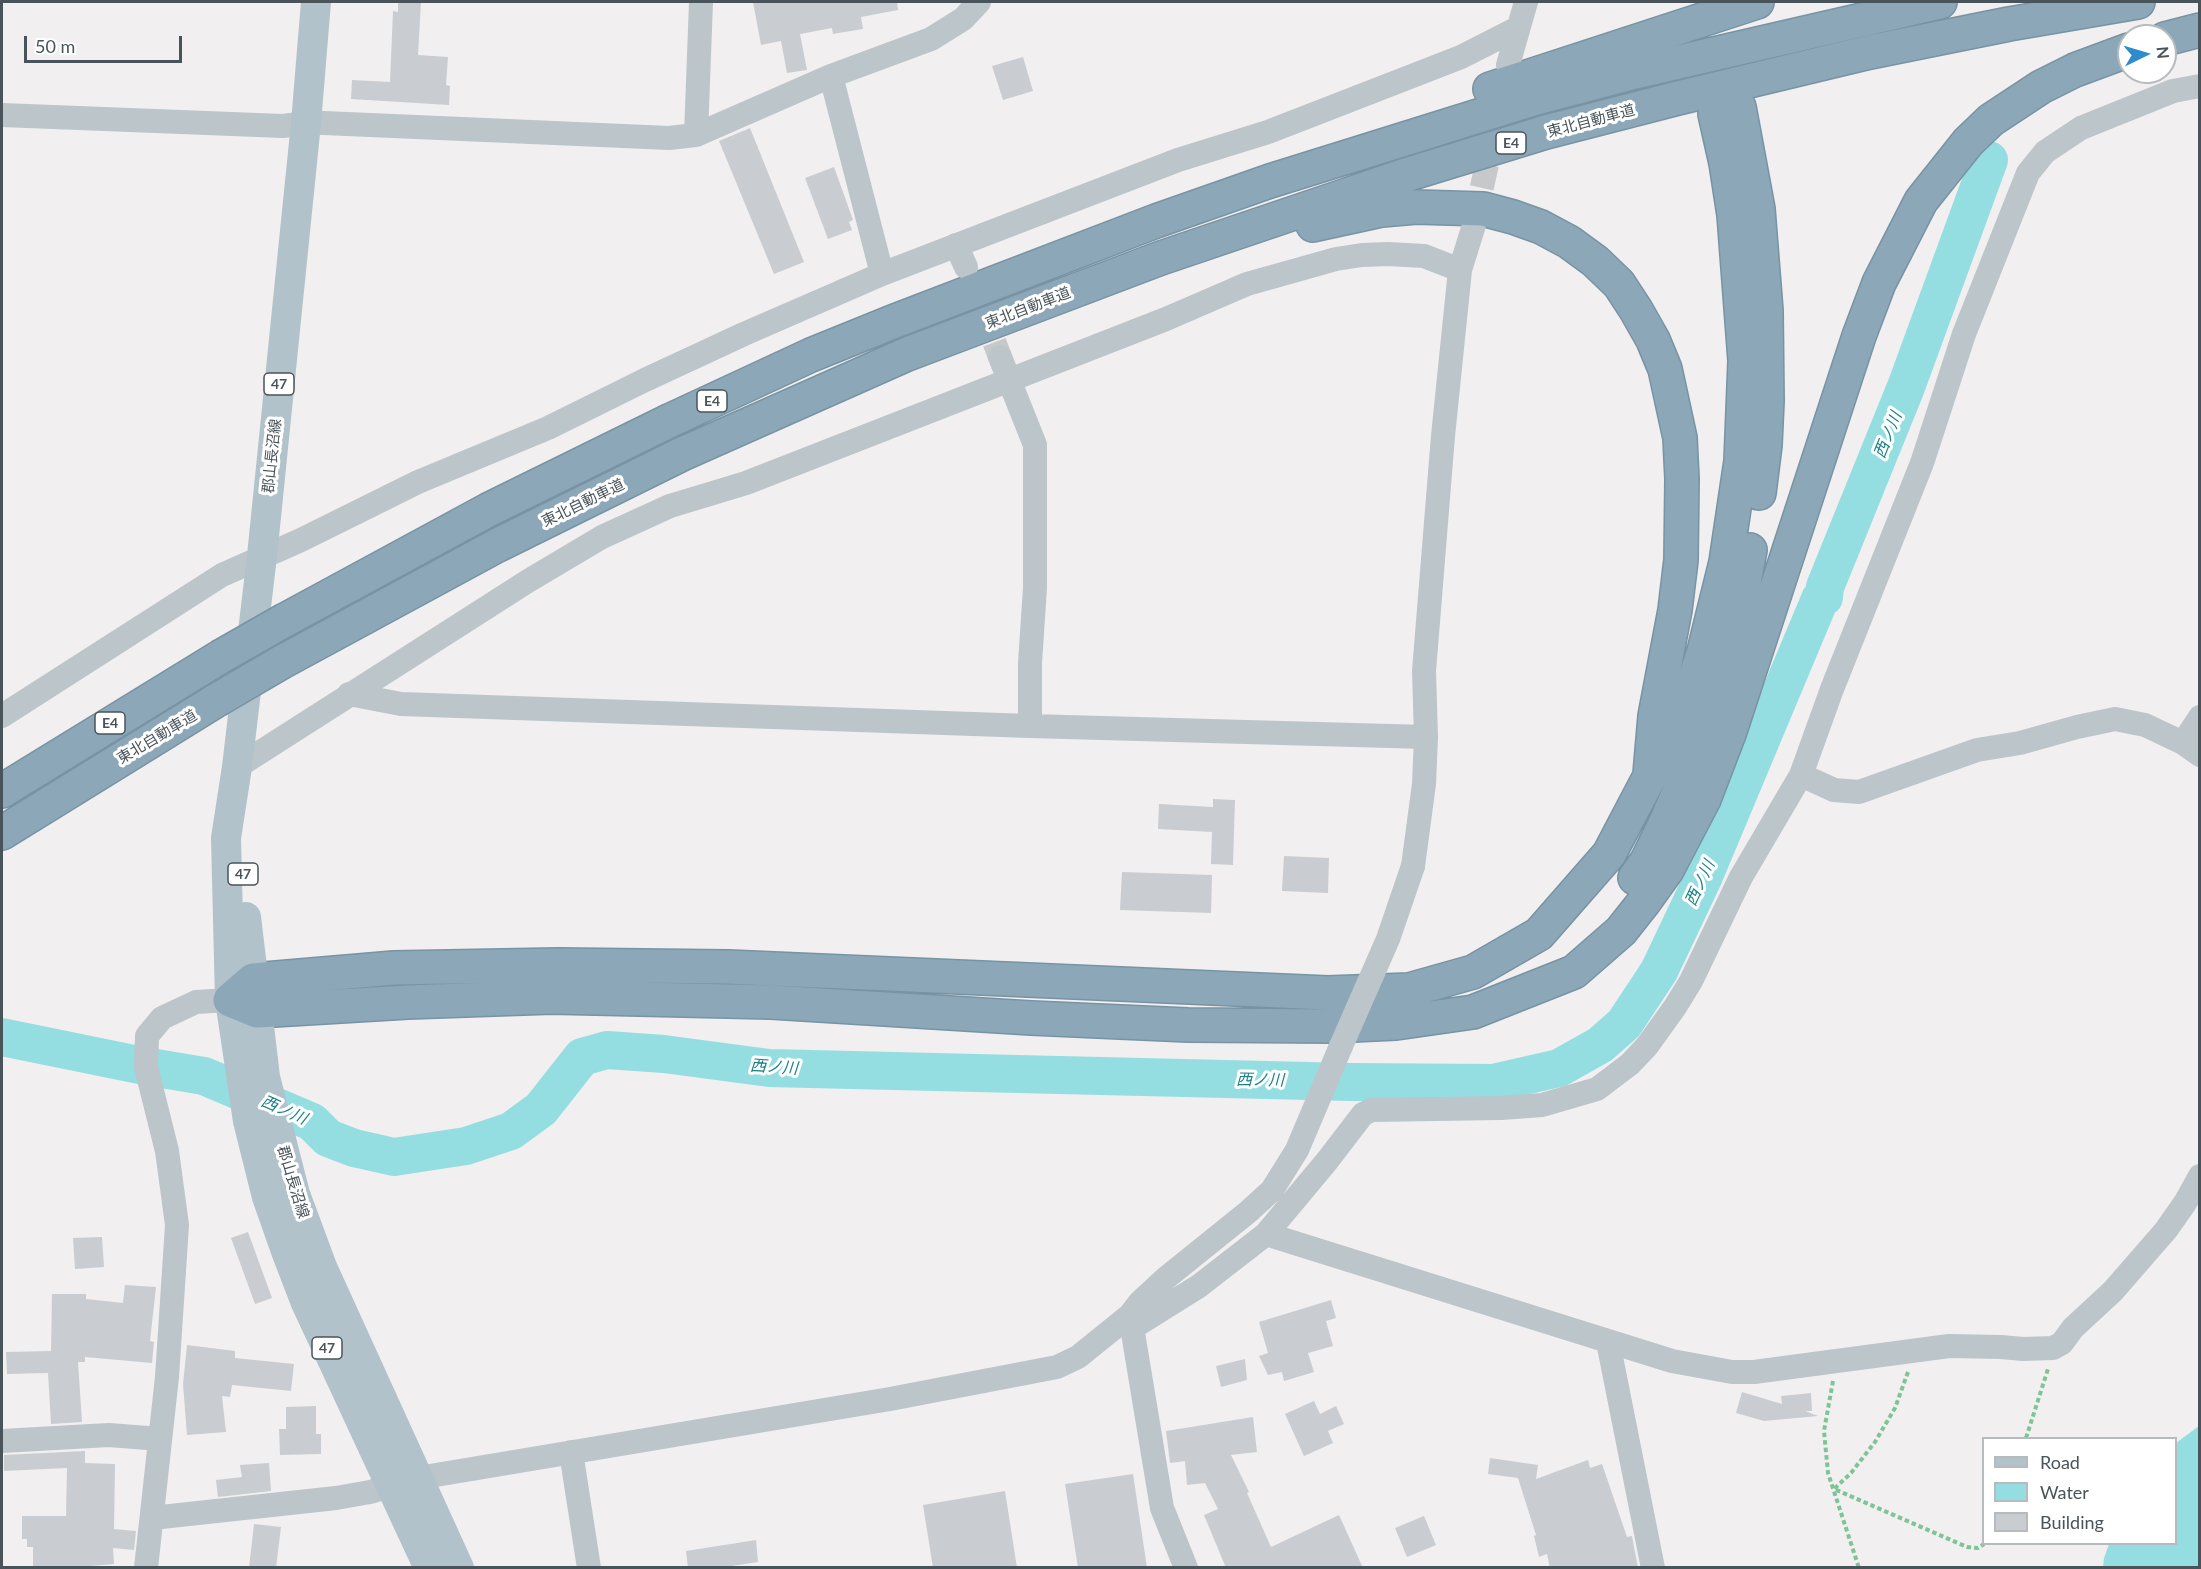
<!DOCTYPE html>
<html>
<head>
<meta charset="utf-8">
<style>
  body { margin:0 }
  #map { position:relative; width:2201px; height:1569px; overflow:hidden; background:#f1efef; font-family:Lato,sans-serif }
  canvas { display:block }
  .frame { position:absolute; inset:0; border:3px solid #49545a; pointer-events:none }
  .legend { position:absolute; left:1982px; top:1437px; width:195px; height:108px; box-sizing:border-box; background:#fff; border:2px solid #b6bbbd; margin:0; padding:8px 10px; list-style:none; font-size:18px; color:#49545a }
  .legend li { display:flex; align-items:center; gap:12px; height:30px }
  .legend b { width:30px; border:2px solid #b6bbbd }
  .north { position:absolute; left:2117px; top:24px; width:60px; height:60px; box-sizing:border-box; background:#fff; border:2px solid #b6bbbd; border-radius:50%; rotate:85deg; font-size:16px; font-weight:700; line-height:24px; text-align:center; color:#49545a }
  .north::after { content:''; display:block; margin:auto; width:21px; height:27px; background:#2e8ccc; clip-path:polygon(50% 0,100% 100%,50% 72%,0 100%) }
  .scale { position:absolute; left:24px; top:36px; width:158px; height:27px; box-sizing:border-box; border:3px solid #49545a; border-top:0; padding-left:8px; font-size:18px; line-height:21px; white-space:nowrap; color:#49545a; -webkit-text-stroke:4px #fff; paint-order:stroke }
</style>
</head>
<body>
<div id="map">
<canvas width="2201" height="1569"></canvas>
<div class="frame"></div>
<ul class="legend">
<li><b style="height:8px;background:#b1c2ca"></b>Road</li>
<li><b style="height:16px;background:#94dee2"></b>Water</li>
<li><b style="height:16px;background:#c9cdd1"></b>Building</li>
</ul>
<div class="north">N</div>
<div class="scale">50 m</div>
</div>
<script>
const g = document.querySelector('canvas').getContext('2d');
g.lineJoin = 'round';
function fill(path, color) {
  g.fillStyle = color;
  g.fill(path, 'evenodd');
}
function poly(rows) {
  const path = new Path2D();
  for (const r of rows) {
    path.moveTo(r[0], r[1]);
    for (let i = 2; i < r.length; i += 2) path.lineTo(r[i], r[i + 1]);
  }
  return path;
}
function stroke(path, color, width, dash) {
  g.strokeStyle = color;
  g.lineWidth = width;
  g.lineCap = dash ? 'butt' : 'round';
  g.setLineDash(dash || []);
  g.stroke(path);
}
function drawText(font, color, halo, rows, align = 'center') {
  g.font = font + ' Lato,"Noto Sans JP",sans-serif';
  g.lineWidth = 6;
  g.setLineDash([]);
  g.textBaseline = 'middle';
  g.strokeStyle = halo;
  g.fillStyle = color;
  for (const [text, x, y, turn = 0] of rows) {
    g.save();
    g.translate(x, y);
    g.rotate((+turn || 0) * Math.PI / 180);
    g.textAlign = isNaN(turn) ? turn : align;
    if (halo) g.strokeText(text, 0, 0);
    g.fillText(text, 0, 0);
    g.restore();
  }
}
const water = poly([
  [2199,1426,2199,1567,2103,1567,2104,1558,2109,1544,2176,1544,2176,1443]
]);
const river = poly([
  [2,1037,144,1066,204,1076,312,1122,328,1138,354,1148,394,1157,466,1146,511,1131,541,1109,582,1057,607,1050,664,1054,769,1068,1350,1082,1493,1083,1559,1068,1600,1045,1624,1024,1659,971,1704,876,1820,599,1824,597,1825,587,1906,387,1989,160]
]);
const building = poly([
  [398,2,421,2,418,55,448,57,446,85,450,86,449,105,351,99,352,80,390,82,393,11,398,12],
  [753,2,897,2,898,10,861,17,863,29,833,34,832,28,800,34,807,70,787,73,781,41,761,45],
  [1023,57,1033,91,1003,100,992,66],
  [750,128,804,262,774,274,719,141],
  [834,167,853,220,849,222,852,230,828,239,805,178],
  [1213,799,1235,800,1233,865,1211,864,1212,832,1158,829,1159,804,1213,807],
  [1284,856,1329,858,1328,893,1282,891],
  [1122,872,1212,875,1211,913,1120,910],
  [248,1232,272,1298,255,1304,231,1238],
  [102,1237,104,1267,75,1269,73,1238],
  [125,1285,156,1287,150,1341,154,1342,152,1363,85,1357,85,1362,78,1362,82,1422,51,1424,48,1373,7,1374,6,1352,51,1351,52,1294,86,1294,86,1299,123,1303],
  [1331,1300,1336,1318,1326,1321,1333,1346,1308,1353,1314,1372,1284,1381,1282,1372,1268,1375,1259,1356,1268,1353,1259,1322],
  [187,1345,235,1351,235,1358,294,1364,291,1391,232,1385,230,1397,222,1396,226,1432,187,1435,183,1384],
  [1245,1359,1247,1380,1221,1387,1216,1366],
  [1742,1392,1782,1404,1781,1396,1811,1393,1812,1411,1805,1411,1818,1416,1764,1421,1736,1413],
  [1314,1401,1320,1414,1336,1406,1344,1424,1328,1431,1333,1443,1304,1456,1285,1414],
  [316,1406,316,1434,321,1434,321,1454,280,1455,279,1429,286,1429,286,1407],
  [1253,1417,1257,1452,1231,1455,1249,1492,1247,1493,1271,1547,1339,1515,1363,1568,1226,1568,1204,1515,1218,1509,1205,1483,1187,1485,1185,1461,1170,1463,1166,1431],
  [85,1451,85,1463,115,1464,114,1529,136,1531,134,1550,113,1548,114,1564,66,1568,33,1568,33,1547,27,1547,27,1539,22,1539,22,1516,66,1516,67,1468,4,1471,4,1455],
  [1490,1458,1538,1465,1536,1479,1588,1460,1590,1468,1602,1464,1627,1537,1632,1536,1638,1568,1550,1568,1547,1554,1539,1557,1534,1536,1536,1535,1518,1478,1488,1474],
  [269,1463,271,1491,218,1497,216,1480,242,1477,240,1465],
  [1133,1474,1147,1568,1078,1568,1065,1484],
  [1005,1491,1017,1568,933,1568,923,1505],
  [1424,1516,1436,1545,1407,1557,1395,1528],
  [254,1524,281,1527,276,1568,249,1568],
  [756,1540,758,1562,718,1568,688,1568,686,1551]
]);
const minorTunnel = poly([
  [1474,223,1502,96],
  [969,275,1000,357]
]);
const path = poly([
  [1908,1372,1895,1408,1875,1442,1851,1473,1834,1489,1967,1547,1978,1548,1984,1544],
  [1833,1381,1824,1431,1828,1473,1859,1568],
  [2026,1438,2048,1369]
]);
const minor = poly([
  [1508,65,1526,2],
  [831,76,882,274],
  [2,115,283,126,306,123,324,123,669,138,696,135,831,76,931,39,963,19,979,2],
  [696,135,701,2],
  [956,245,966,267],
  [1000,357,1035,445,1035,588,1030,663,1030,726],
  [349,694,401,704,1030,726,1426,737],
  [2,716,222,575,301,540,418,482,548,428,645,380,744,334,882,274,1178,160,1268,132,1461,57,1518,28],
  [2183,743,2200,717],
  [237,767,528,581,602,537,670,506,746,483,1166,319,1247,284,1336,259,1362,255,1388,254,1424,256,1460,270],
  [1801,775,1834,790,1859,792,1977,750,2020,743,2077,727,2115,719,2145,725,2183,743,2200,755],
  [1413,866,1424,784,1426,737,1424,671,1443,436,1460,270,1474,225],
  [1266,1234,1672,1361,1732,1372,1754,1372,1949,1346,2001,1347,2023,1349,2053,1348,2062,1343,2073,1328,2113,1291,2166,1230,2185,1203,2200,1176],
  [1130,1315,1162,1508,1186,1568],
  [1132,1328,1199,1286,1266,1234,1327,1161,1363,1114,1372,1110,1501,1108,1542,1105,1597,1089,1630,1064,1647,1046,1675,1007,1691,981,1741,877,1801,775,1832,689,1922,463,1964,334,2028,173,2045,152,2081,128,2173,91,2200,86],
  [1608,1342,1653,1568],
  [2,1441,109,1435,160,1439],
  [571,1452,589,1568],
  [152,1518,336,1498,370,1492,418,1478,890,1399,1057,1367,1078,1357,1130,1315,1140,1302,1166,1278,1248,1212,1272,1190,1297,1150,1341,1046],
  [146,1568,167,1377,177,1225,167,1151,146,1067,147,1036,162,1018,196,1002,230,1000]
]);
const major = poly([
  [316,2,306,123,262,556,237,767,226,838,230,1000,248,1121,267,1197,286,1251,306,1303,429,1568],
  [246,917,265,1077,295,1194,322,1267,459,1568]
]);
const highway = poly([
  [2165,39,2200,30],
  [1490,89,1757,2],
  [1739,107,1758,209,1766,311,1767,401,1765,445,1759,493],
  [1715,114,1726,163,1734,215,1745,361,1741,461,1726,562,1704,651,1674,741,1650,776,1609,854,1539,934,1473,972,1409,990,1328,993,728,967,558,965,394,968,253,980,230,1000,257,1011,408,1002,552,997,771,1002,1031,1018,1188,1025,1332,1026,1396,1023,1473,1012,1574,972,1621,931,1644,902,1667,870,1704,799,1730,731,1859,336,1879,283,1921,201,1968,142,1991,120,2041,87,2075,70,2129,50],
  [1313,225,1382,210,1416,207,1483,209,1513,217,1541,227,1569,242,1595,261,1619,284,1636,310,1653,340,1665,369,1680,438,1682,479,1681,560,1675,610,1655,716,1650,774],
  [285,620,488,510,671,420,811,355,895,321,1156,221,1270,181,1536,98,1631,73,1940,2],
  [282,662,498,545,682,454,905,355,1161,258,1409,174,1546,132,1678,98,1870,52,2009,24,2138,2],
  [2,791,220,657],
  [2,833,217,700],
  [1635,878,1647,861,1666,822,1688,772,1707,719,1739,610,1750,550]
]);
const minorBridge = poly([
  [1341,1046,1388,939,1413,866]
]);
const highwayBridge = poly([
  [220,657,285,620],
  [217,700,282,662]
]);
const shields = [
  [1511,143,30],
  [279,384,30],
  [712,401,30],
  [110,723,30],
  [243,874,30],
  [327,1348,30]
];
const shieldNames = [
  ["E4",1511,143],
  ["47",279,384],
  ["E4",712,401],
  ["E4",110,723],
  ["47",243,874],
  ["47",327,1348]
];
const streetNames = [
  ["東北自動車道",1591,121,-15],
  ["東北自動車道",1028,308,-21],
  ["郡山長沼線",272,456,-84],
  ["東北自動車道",583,503,-26],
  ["東北自動車道",157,737,-31],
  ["郡山長沼線",293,1182,73]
];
const waterNames = [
  ["西ノ川",1888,435,-68],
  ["西ノ川",1700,883,-65],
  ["西ノ川",774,1067,4],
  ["西ノ川",1260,1080,1],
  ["西ノ川",284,1110,24]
];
fill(water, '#94dee2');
stroke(river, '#94dee2', 38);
fill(building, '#c9cdd1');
stroke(minorTunnel, '#c7c8ca', 24, [24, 12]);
stroke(highway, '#7793a4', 36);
stroke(path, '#7ec496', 4, [4.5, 3]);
stroke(minor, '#bcc5ca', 24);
stroke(major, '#b1c2ca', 30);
stroke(highway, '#8ca8b8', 33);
stroke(highwayBridge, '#7793a4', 36, []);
stroke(minorBridge, '#bcc5ca', 24);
stroke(highwayBridge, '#8ca8b8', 33);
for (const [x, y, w] of shields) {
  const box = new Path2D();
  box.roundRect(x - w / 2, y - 11, w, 22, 4.5);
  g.fillStyle = '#fff';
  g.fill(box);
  stroke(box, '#49545a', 1.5);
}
drawText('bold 14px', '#49545a', null, shieldNames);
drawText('15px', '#49545a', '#fff', streetNames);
drawText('italic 16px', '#1a8085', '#fff', waterNames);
</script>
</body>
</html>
